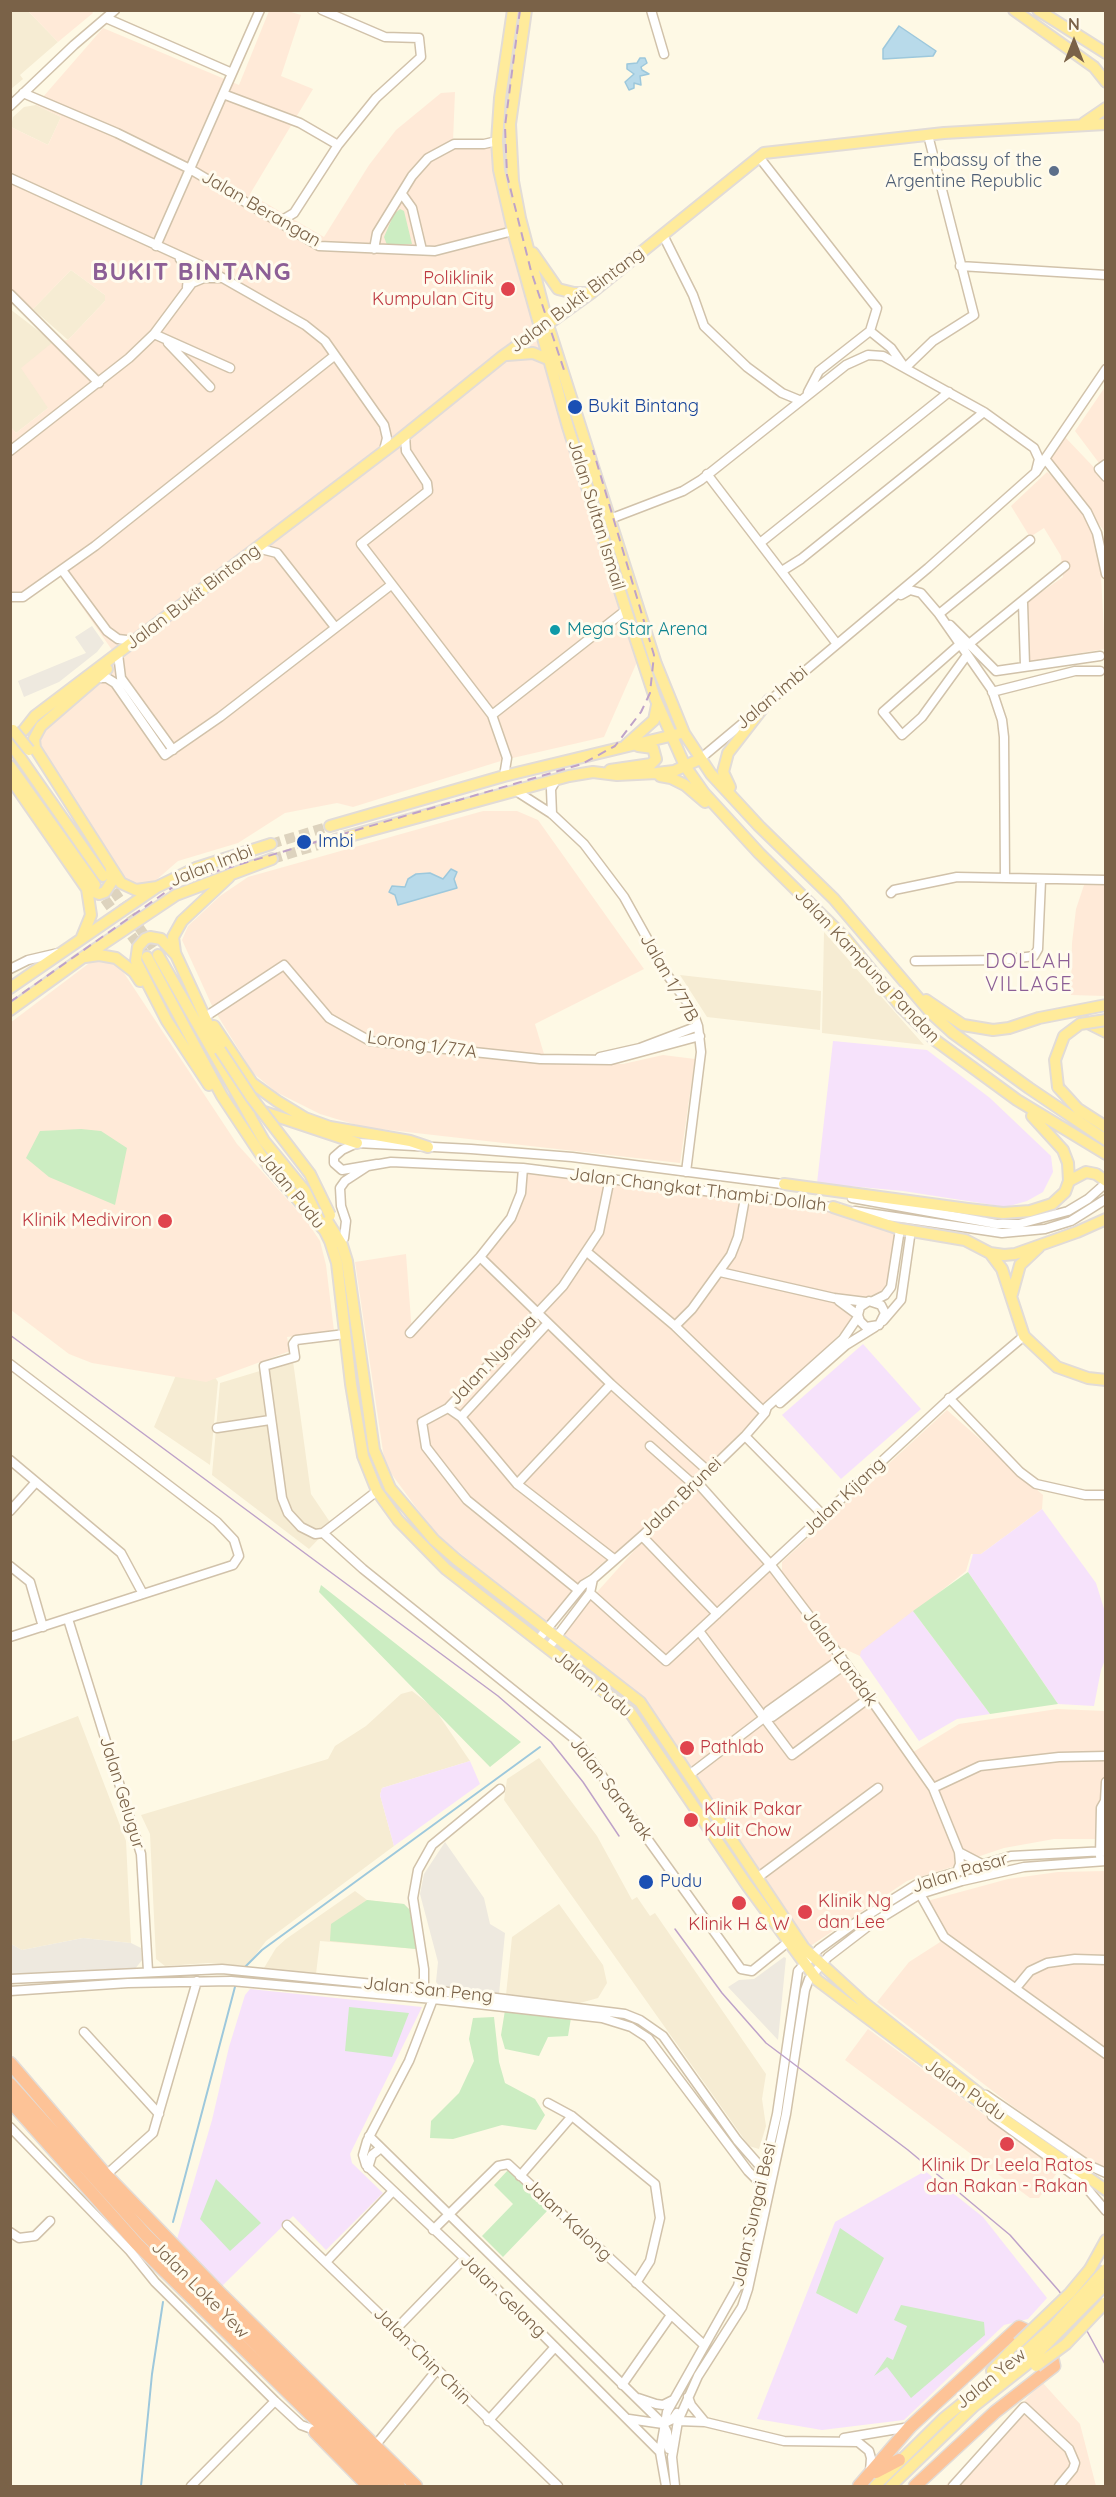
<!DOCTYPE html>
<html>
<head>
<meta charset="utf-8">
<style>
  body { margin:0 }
  #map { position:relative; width:1116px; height:2497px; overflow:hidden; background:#fef9e5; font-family:Quicksand,sans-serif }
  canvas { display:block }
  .frame { position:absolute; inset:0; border:12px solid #7a6248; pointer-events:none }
  .north { position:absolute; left:1044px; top:12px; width:60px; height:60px; -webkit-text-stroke:4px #fffbed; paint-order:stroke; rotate:0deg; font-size:16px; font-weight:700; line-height:24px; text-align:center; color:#7a6248 }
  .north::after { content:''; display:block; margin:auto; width:21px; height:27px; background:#7a6248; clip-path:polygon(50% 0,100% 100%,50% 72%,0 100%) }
</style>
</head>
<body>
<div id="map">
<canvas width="1116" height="2497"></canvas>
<div class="frame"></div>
<div class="north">N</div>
</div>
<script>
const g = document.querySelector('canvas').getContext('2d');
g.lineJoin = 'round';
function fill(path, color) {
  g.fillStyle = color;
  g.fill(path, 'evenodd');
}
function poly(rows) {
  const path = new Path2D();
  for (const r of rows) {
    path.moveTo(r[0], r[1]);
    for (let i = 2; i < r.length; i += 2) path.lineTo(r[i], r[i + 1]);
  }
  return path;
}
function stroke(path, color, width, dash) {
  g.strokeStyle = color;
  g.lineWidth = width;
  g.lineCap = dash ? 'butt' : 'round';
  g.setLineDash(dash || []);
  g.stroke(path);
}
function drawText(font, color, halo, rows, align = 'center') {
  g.font = font + ' Quicksand,sans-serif';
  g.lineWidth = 6;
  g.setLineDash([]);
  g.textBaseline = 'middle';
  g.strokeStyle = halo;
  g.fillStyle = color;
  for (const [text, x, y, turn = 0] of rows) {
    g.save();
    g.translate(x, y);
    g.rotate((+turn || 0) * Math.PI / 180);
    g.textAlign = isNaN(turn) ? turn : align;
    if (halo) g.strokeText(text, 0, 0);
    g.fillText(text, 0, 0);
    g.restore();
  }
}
const residential = poly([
  [11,10,28,11,58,42,20,75,23,79,11,89],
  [36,105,61,117,48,145,11,127,13,117,24,107],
  [71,270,105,295,105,301,68,340,33,309],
  [10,309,53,342,48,408,16,433,10,426],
  [824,932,924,1045,822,1033],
  [680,975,821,991,820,1030,707,1017],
  [293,1361,311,1494,332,1525,309,1549,212,1475,220,1383],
  [212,1372,218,1382,210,1465,154,1427,176,1375],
  [412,1691,434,1708,470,1761,382,1788,380,1795,394,1846,266,1941,247,1966,208,1963,165,1966,156,1959,150,1834,141,1815,328,1759,335,1746,366,1726,401,1694],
  [78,1716,126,1841,131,1943,83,1938,22,1950,11,1944,10,1742],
  [539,1758,597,1836,632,1900,637,1897,650,1916,655,1913,766,2074,762,2099,766,2126,759,2149,749,2146,504,1800,507,1779],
  [355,1891,367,1900,404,1904,410,1910,416,1949,320,1941,316,1974,264,1968,276,1948,286,1939],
  [559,1904,603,1965,607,1983,598,1998,580,2003,506,1995,512,1937]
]);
const commercial = poly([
  [91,10,93,13,58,42,28,11],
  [269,11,288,11,301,15,281,76,313,89,250,194,324,237,369,165,396,130,441,93,455,92,453,141,492,147,505,225,644,646,604,737,504,760,353,807,337,803,285,813,238,843,178,861,139,895,112,881,27,745,38,718,112,650,59,574,23,601,11,592,10,426,16,433,48,408,21,368,53,342,68,340,105,301,105,295,71,270,33,309,11,290,11,127,48,145,61,117,36,105,103,28,239,85],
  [1105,387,1105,471,1075,431],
  [1065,437,1105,479,1105,532,1049,460],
  [1047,472,1071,492,1088,519,1100,558,1105,649,1025,662,1027,602,1063,577,1061,556,1044,528,1030,537,1011,506],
  [483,811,517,811,538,820,644,969,535,1024,547,1064,623,1064,663,1055,695,1059,680,1163,363,1127,320,1114,276,1092,253,1073,213,1008,182,940,188,926,220,896,248,877],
  [1084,885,1105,885,1105,996,1071,995,1072,943,1076,909],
  [92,961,118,964,237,1144,306,1220,320,1241,326,1265,334,1331,287,1337,290,1351,206,1382,92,1363,69,1354,11,1310,10,1023],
  [526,1173,843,1213,895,1230,887,1285,880,1293,860,1299,846,1328,639,1533,576,1585,546,1623,434,1532,385,1465,355,1262,406,1254,412,1333,514,1219],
  [947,1410,1043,1495,1042,1509,981,1554,971,1554,966,1571,860,1656,840,1647,782,1573,782,1562],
  [696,1488,763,1561,836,1658,928,1790,953,1847,955,1866,907,1881,809,1947,645,1701,564,1636,589,1601,641,1543],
  [1057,1709,1105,1711,1105,1839,1054,1839,1004,1848,974,1858,961,1849,910,1754,959,1724],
  [1105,1871,1105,2168,1090,2161,1011,2105,877,2002,909,1962,948,1937,927,1901,1008,1879,1058,1872],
  [868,2029,1059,2170,1039,2198,1030,2198,845,2060],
  [1042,2382,1080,2424,1096,2486,945,2486]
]);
const industrial = poly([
  [92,626,104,643,97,652,59,682,24,697,18,681,86,653,75,637],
  [445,1842,484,1898,490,1924,505,1933,499,1994,441,1988,436,1982,438,1962,420,1894,424,1874],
  [83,1938,131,1943,141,1948,142,1960,135,1969,11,1974,11,1944,22,1950],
  [784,1957,786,1958,778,2040,728,1987,739,1980,754,1979]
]);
const education = poly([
  [833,1041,927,1050,990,1098,1051,1156,1053,1172,1043,1192,1027,1201,1006,1207,903,1191,817,1183],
  [863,1344,921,1409,841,1479,782,1415],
  [1042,1509,1096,1583,1105,1612,1105,1660,1101,1670,1094,1706,1058,1704,968,1572,973,1554,981,1554],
  [913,1611,990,1714,957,1719,919,1741,860,1656,861,1651],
  [470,1761,480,1784,394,1846,380,1795,382,1788],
  [250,1989,422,2007,350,2154,352,2163,383,2193,326,2250,293,2216,222,2286,177,2239,212,2120,229,2047,245,1995],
  [925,2171,983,2217,1047,2298,1028,2319,1004,2325,904,2420,822,2430,757,2419,835,2222]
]);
const green = poly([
  [400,209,404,211,412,244,387,245,384,237,394,214],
  [81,1129,101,1131,127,1148,115,1205,49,1177,26,1158,40,1131],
  [968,1572,1058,1704,990,1714,913,1611],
  [321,1585,521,1742,490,1767,319,1592],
  [367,1900,404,1904,410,1910,416,1949,330,1941,331,1924],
  [349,2007,409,2013,392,2057,345,2051],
  [505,2010,571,2018,568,2036,548,2037,539,2056,505,2049,501,2035],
  [494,2017,499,2062,505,2083,535,2099,545,2115,536,2130,502,2125,453,2139,430,2138,431,2121,459,2093,474,2061,469,2039,473,2018],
  [508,2170,549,2209,503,2257,482,2236,513,2204,494,2185],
  [216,2179,261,2223,230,2251,200,2219],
  [840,2228,884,2258,857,2314,816,2293],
  [901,2305,984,2322,985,2335,911,2398,887,2367,874,2376,887,2357,893,2360,907,2326,894,2320]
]);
const water = poly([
  [899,26,936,51,933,56,883,59,883,49,899,26],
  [640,58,645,58,647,63,641,67,642,70,649,74,640,76,641,85,634,83,634,88,629,90,625,82,634,74,627,69,627,64,637,63,640,58],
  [451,869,457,872,454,879,457,888,398,905,395,895,389,892,392,886,405,887,408,879,416,874,430,873,443,879,451,869]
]);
const stream = poly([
  [244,1968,262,1950,540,1747],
  [173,2222,236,1983],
  [141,2486,152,2374,163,2302]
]);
const majorTunnel = poly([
  [271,844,330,826],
  [272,859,335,840],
  [105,878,158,955],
  [96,887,147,957]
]);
const minor = poly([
  [651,10,664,54],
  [106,18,232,73],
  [23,93,117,133,190,169,319,246,435,251,513,231],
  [223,94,300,123,338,145],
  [10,106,74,45,115,10],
  [759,157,877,308,870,331],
  [10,178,200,265,305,325,325,341,384,425,387,438,384,450],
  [402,194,412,208,422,250],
  [279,222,294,213,338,145,376,98,421,57,419,38,385,37,322,10],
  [663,235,693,295,704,326,747,367,782,393,799,400],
  [156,246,260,10],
  [374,249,377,233,412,176,428,158,454,144,484,144,497,141],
  [180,259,189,269,187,287],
  [960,266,1106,275],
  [10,294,99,383],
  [870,331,891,348,903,365],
  [154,334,230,368],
  [168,343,210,387],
  [905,368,933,341,974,315,928,135],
  [808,392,819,371,870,331],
  [405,435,406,451,427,483,428,491,361,544,492,715,507,758,504,776],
  [10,451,129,358,154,334,192,283,204,278,221,278],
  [1046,460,1087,512,1097,533,1106,574],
  [1106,464,1099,469,1106,477],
  [707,474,837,644],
  [610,519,683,491,701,480,846,365,868,355,883,356,984,412,1034,448,1039,459,1036,471],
  [760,543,949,392],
  [257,548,277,553,335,627],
  [62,570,107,631,118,639,135,641],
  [782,571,801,559,984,412],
  [901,595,910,590,921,593,939,614,992,690,1002,720,1004,737,1005,878],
  [10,597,23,597,95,546,334,356],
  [1023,603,1025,665],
  [939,614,1030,540],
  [950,625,996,671,1100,656],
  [969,644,1065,566],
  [959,645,883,712,902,735,922,717,967,655],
  [118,654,121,678,173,750],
  [97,678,107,678,115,683,165,755,220,717,391,585],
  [992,692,1075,671,1100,671],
  [492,715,626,610],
  [700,759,928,568,1036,472,1106,369],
  [516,791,552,814,584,844,624,897,668,976,692,1009,698,1026,701,1052,686,1172],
  [552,814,551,789,556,780],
  [891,893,894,890,957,877,1106,880],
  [915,961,1003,960,1034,956,1038,949,1041,880],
  [10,969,28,960,58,953],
  [205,1017,284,965,329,1018,370,1041,540,1059,611,1060,700,1036],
  [600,1057,640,1048,698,1026],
  [377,1164,342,1170,334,1163,334,1157,342,1150,357,1143,471,1149,572,1157,790,1185],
  [852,1198,997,1224,1019,1224,1068,1211,1088,1199,1106,1183],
  [855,1211,1002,1233,1045,1229,1071,1221,1106,1199],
  [344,1238,346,1221,341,1206,340,1188,345,1181,368,1166,391,1162,523,1168,839,1208],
  [587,1252,675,1326,765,1413],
  [480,1257,611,1384,707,1470],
  [720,1272,834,1298,866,1302],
  [839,1301,858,1315,860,1321,866,1327,879,1325,885,1313,881,1305,869,1301,860,1307,858,1315],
  [873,1301,885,1295,891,1287,900,1229],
  [883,1321,901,1300,911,1230],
  [675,1326,692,1309,731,1255,738,1237,745,1198],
  [410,1333,480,1257,511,1218,521,1193,523,1168],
  [345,1334,296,1340,293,1344,295,1357,264,1366,282,1498,288,1513,301,1527,315,1534,323,1533,377,1491],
  [10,1364,217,1522,234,1540,239,1556,233,1565,10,1637],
  [949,1398,1020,1472,1036,1484,1085,1495,1106,1495],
  [780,1403,846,1345,875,1327],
  [448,1408,461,1417,517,1484,614,1559],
  [461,1417,548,1323],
  [217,1428,270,1420],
  [745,1436,824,1516],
  [650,1446,693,1484],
  [10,1460,121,1553,143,1594],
  [696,1481,770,1564,846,1664,933,1788,959,1852,960,1864,957,1872],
  [517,1484,611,1384],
  [10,1511,36,1482],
  [323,1533,363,1569,577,1741,741,1969,752,1971,788,1942],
  [642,1536,717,1614],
  [10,1566,30,1582,43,1627],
  [578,1590,467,1500,426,1447,422,1422,448,1408,563,1286,599,1232,610,1178],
  [590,1593,666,1661,947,1401,1024,1336],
  [68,1619,141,1854,148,1971],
  [699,1631,792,1755,869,1698],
  [542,1635,583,1585,593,1579,642,1536,745,1436,765,1413,767,1407,843,1339,858,1317],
  [552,1643,590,1593,593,1579],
  [765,1717,772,1717,846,1664],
  [689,1775,765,1717,768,1711,842,1658],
  [933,1788,980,1766,1059,1757,1106,1756],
  [959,1852,980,1863],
  [1100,1856,1101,1808,1105,1801,1106,1782],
  [757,1878,878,1788],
  [920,1894,944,1937,1106,2054],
  [10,1979,222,1969,424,1989,625,2014,640,2020,663,2036,737,2140,759,2165,770,2169],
  [1016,1988,1030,1971,1047,1963,1075,1959,1106,1960],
  [424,1989,424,1969,413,1898,418,1870,432,1845,500,1789],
  [10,1991,128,1983,231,1981,433,1999,602,2018,631,2027,648,2038,748,2171,756,2179,767,2184],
  [433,1999,409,2061,367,2141,363,2155,366,2165,491,2283,660,2452],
  [84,2032,159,2114],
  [986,2095,1088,2165,1106,2173],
  [548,2103,572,2116,655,2184,660,2218,650,2261,636,2283],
  [992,2116,1079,2179,1106,2211],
  [10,2127,130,2251,155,2282,275,2401,301,2425,312,2429],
  [369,2136,663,2424,667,2432,669,2449],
  [368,2168,372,2155,381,2148],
  [106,2175,153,2133,197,1981],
  [520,2176,572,2116],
  [287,2225,558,2486],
  [433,2230,498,2166,508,2164,704,2345],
  [10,2232,19,2238,35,2236,50,2221],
  [326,2262,393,2191],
  [396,2329,464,2259],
  [622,2385,671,2315],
  [688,2397,691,2405,705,2422],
  [638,2398,656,2404,663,2405,673,2400],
  [1024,2407,1069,2449,1075,2463,1073,2469,1059,2486],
  [629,2419,663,2424,673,2419,677,2413],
  [488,2421,555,2347],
  [678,2421,705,2422,784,2441,858,2442,869,2451,871,2458,870,2472],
  [844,2438,910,2427],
  [374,2447,436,2371],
  [191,2486,275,2401],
  [666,2486,660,2452,667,2412,738,2286,777,2114,798,1971,819,1949,855,1923,919,1883,1011,1856,1106,1851],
  [675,2486,672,2457,678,2421,698,2376,742,2307,748,2289,786,2114,805,1990,809,1979,828,1957,871,1924,920,1894,962,1881,1024,1867,1106,1861],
  [953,2486,1024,2407]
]);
const major = poly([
  [513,10,500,98,497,141,499,170,513,231,568,427,626,610,655,698,685,766,704,793,759,853,845,938,902,1008,935,1040,1017,1100,1106,1154],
  [526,10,510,124,513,181,520,218,548,325,656,664,684,733,711,774,759,826,834,899,931,1013,953,1033,1029,1088,1106,1140],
  [1014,10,1094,67,1106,82],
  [1038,10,1106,53],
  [1084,123,1106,108],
  [533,253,558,289,574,293,591,293],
  [507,355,533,353,550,360],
  [107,669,41,726,34,739,35,748,121,883,136,890,157,887],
  [24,730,35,716,399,440,503,356,591,293,764,153,944,133,1106,124],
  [10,743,103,876],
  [626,745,654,720,657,705],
  [10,766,95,885],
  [610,770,651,764,656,759,653,748,638,746],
  [660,776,671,778,685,785,705,802],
  [10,778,87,889,91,915,82,937],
  [730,787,723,772,728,753,769,700],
  [330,826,504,776,678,734],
  [335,840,569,776,593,772,617,775,657,773,674,771,700,759],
  [87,889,99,894,105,892,112,881,111,869],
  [175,952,173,937,182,921,229,877],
  [158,955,264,1141,319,1208,342,1245,347,1261,374,1450,390,1488,434,1540,457,1560,640,1702,804,1948,863,2002,991,2103],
  [85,957,99,955,116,958,134,972,140,981],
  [147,957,222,1096,269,1167,325,1231,330,1241,337,1263,351,1384,363,1456,377,1491,398,1520,446,1569,630,1712,747,1885,817,1980,970,2095,1106,2190],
  [10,988,157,887,196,868,271,844],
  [926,1000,963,1025,993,1030,1009,1028,1039,1018,1106,1005],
  [10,1010,82,958,176,895,272,859],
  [1084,1021,1106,1032],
  [214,1026,252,1083,277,1101,305,1118,330,1127,410,1141,428,1147],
  [209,1085,167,1021,136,961,138,947,145,939,150,937,161,939,176,955,220,1050],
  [1058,1087,1078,1109,1106,1127],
  [258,1110,357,1143],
  [1069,1181,1086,1172,1096,1174,1106,1181],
  [784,1184,968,1209,1003,1213,1030,1211,1052,1204,1065,1192,1069,1181,1068,1163,1063,1150,1032,1116],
  [833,1207,900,1229,965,1240,990,1253,1004,1255,1015,1254,1077,1232,1106,1219],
  [990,1253,1002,1269,1024,1336,1057,1367,1088,1378,1106,1380],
  [1012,1294,1020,1265,1039,1247],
  [1090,2269,1106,2240],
  [992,2371,1018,2343],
  [875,2486,943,2419,1018,2358],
  [891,2486,974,2406,1026,2365]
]);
const highway = poly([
  [10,2063,106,2175,218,2291,416,2486],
  [10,2084,146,2235,399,2486],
  [10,2101,137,2244,383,2486],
  [315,2432,368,2486],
  [876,2472,899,2460],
  [859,2486,910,2427,1019,2327,1043,2338,1050,2349,1054,2366,995,2412,915,2486]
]);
const tram = poly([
  [10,1335,498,1696,551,1742,583,1782,619,1836],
  [675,1929,722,1993,766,2043,908,2150,1010,2235,1059,2291,1087,2331,1106,2366]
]);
const rail = poly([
  [520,10,505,126,507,175,531,271,564,370],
  [10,1002,173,887,193,878,582,764,615,746,641,712,650,693,654,655,593,450]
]);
const majorBridge = poly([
  [13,730,29,750],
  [220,1050,251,1097,310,1174,330,1215],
  [1058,1087,1055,1060,1064,1036,1080,1024,1106,1020],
  [1018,2343,1070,2293,1090,2269],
  [1018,2358,1052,2328,1106,2269],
  [1026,2365,1106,2284],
  [1036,2366,1066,2344,1106,2302]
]);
const markers = [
  [1054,171,6,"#5c6f8a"],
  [508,289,8,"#e0444e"],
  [575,407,8,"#1a4fb4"],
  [555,630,6,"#0f9aa8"],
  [304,842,8,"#1a4fb4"],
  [165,1221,8,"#e0444e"],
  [687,1748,8,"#e0444e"],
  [691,1820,8,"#e0444e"],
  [646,1882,8,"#1a4fb4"],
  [739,1903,8,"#e0444e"],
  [805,1912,8,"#e0444e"],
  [1007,2144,8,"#e0444e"]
];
const serviceNames = [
  ["Embassy of the",1042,161],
  ["Argentine Republic",1042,182]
];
const streetNames = [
  ["Jalan Berangan",261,209,30],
  ["Jalan Bukit Bintang",577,300,-37],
  ["Jalan Sultan Ismail",596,515,73],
  ["Jalan Bukit Bintang",193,597,-37],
  ["Jalan Imbi",772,698,-40],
  ["Jalan Imbi",211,866,-21],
  ["Jalan Kampung Pandan",867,966,47],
  ["Jalan 1/77B",669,978,60],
  ["Lorong 1/77A",422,1045,8],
  ["Jalan Pudu",291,1190,51],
  ["Jalan Changkat Thambi Dollah",698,1190,7],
  ["Jalan Nyonya",493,1360,-46],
  ["Jalan Brunei",681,1497,-44],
  ["Jalan Kijang",844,1497,-43],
  ["Jalan Landak",840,1658,54],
  ["Jalan Pudu",593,1684,39],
  ["Jalan Sarawak",611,1789,53],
  ["Jalan Gelugur",122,1793,73],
  ["Jalan Pasar",960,1873,-17],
  ["Jalan San Peng",428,1990,6],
  ["Jalan Pudu",965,2090,35],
  ["Jalan Sungai Besi",754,2215,-77],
  ["Jalan Kalong",568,2220,43],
  ["Jalan Loke Yew",200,2290,45],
  ["Jalan Gelang",503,2296,44],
  ["Jalan Chin Chin",422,2356,45],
  ["Jalan Yew",991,2379,-39]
];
const healthNames = [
  ["Poliklinik",494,279,"right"],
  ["Kumpulan City",494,300,"right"],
  ["Klinik Mediviron",152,1221,"right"],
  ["Pathlab",700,1748],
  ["Klinik Pakar",704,1810],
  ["Kulit Chow",704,1831],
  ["Klinik Ng",818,1902],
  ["dan Lee",818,1923],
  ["Klinik H & W",739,1925,"center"],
  ["Klinik Dr Leela Ratos",1007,2166,"center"],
  ["dan Rakan - Rakan",1007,2187,"center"]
];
const transitNames = [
  ["Bukit Bintang",588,407],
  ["Imbi",318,842],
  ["Pudu",660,1882]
];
const cultureNames = [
  ["Mega Star Arena",567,630]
];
const neighbourhoodNames = [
  ["DOLLAH",1029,962],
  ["VILLAGE",1029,985]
];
const districtNames = [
  ["BUKIT BINTANG",192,273]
];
fill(residential, '#f6ecd3');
fill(commercial, '#ffead8');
fill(industrial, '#eee9df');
fill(education, '#f6e2fb');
fill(green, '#ccedc2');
fill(water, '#b8daea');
stroke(water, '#9dc8dc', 1.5);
stroke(stream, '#9dc8dc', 2);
stroke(majorTunnel, '#ddd3be', 10, [10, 5]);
stroke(minor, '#d1c2aa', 11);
stroke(major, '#e2dcd7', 14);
stroke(highway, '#e2dcd7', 15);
stroke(minor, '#fff', 8);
stroke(major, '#ffeb9b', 10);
stroke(highway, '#fdc397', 12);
stroke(tram, '#bea2c9', 1.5);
stroke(rail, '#bea2c9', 2, [9, 6]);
stroke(majorBridge, '#e2dcd7', 14, []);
stroke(majorBridge, '#ffeb9b', 10);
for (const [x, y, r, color] of markers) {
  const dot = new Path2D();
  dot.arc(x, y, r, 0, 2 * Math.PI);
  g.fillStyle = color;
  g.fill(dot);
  stroke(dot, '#fffbed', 2);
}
drawText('18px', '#4e5e75', '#fffbed', serviceNames, 'right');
drawText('18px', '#7a6248', '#fffbed', streetNames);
drawText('18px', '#be3a42', '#fffbed', healthNames, 'left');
drawText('18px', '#164399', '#fffbed', transitNames, 'left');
drawText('18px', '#0d838f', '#fffbed', cultureNames, 'left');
g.letterSpacing = '1.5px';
drawText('20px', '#8c5f96', '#fffbed', neighbourhoodNames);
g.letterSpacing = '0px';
g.letterSpacing = '1.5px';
drawText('bold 24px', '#8c5f96', '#fffbed', districtNames);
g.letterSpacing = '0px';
</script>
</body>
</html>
